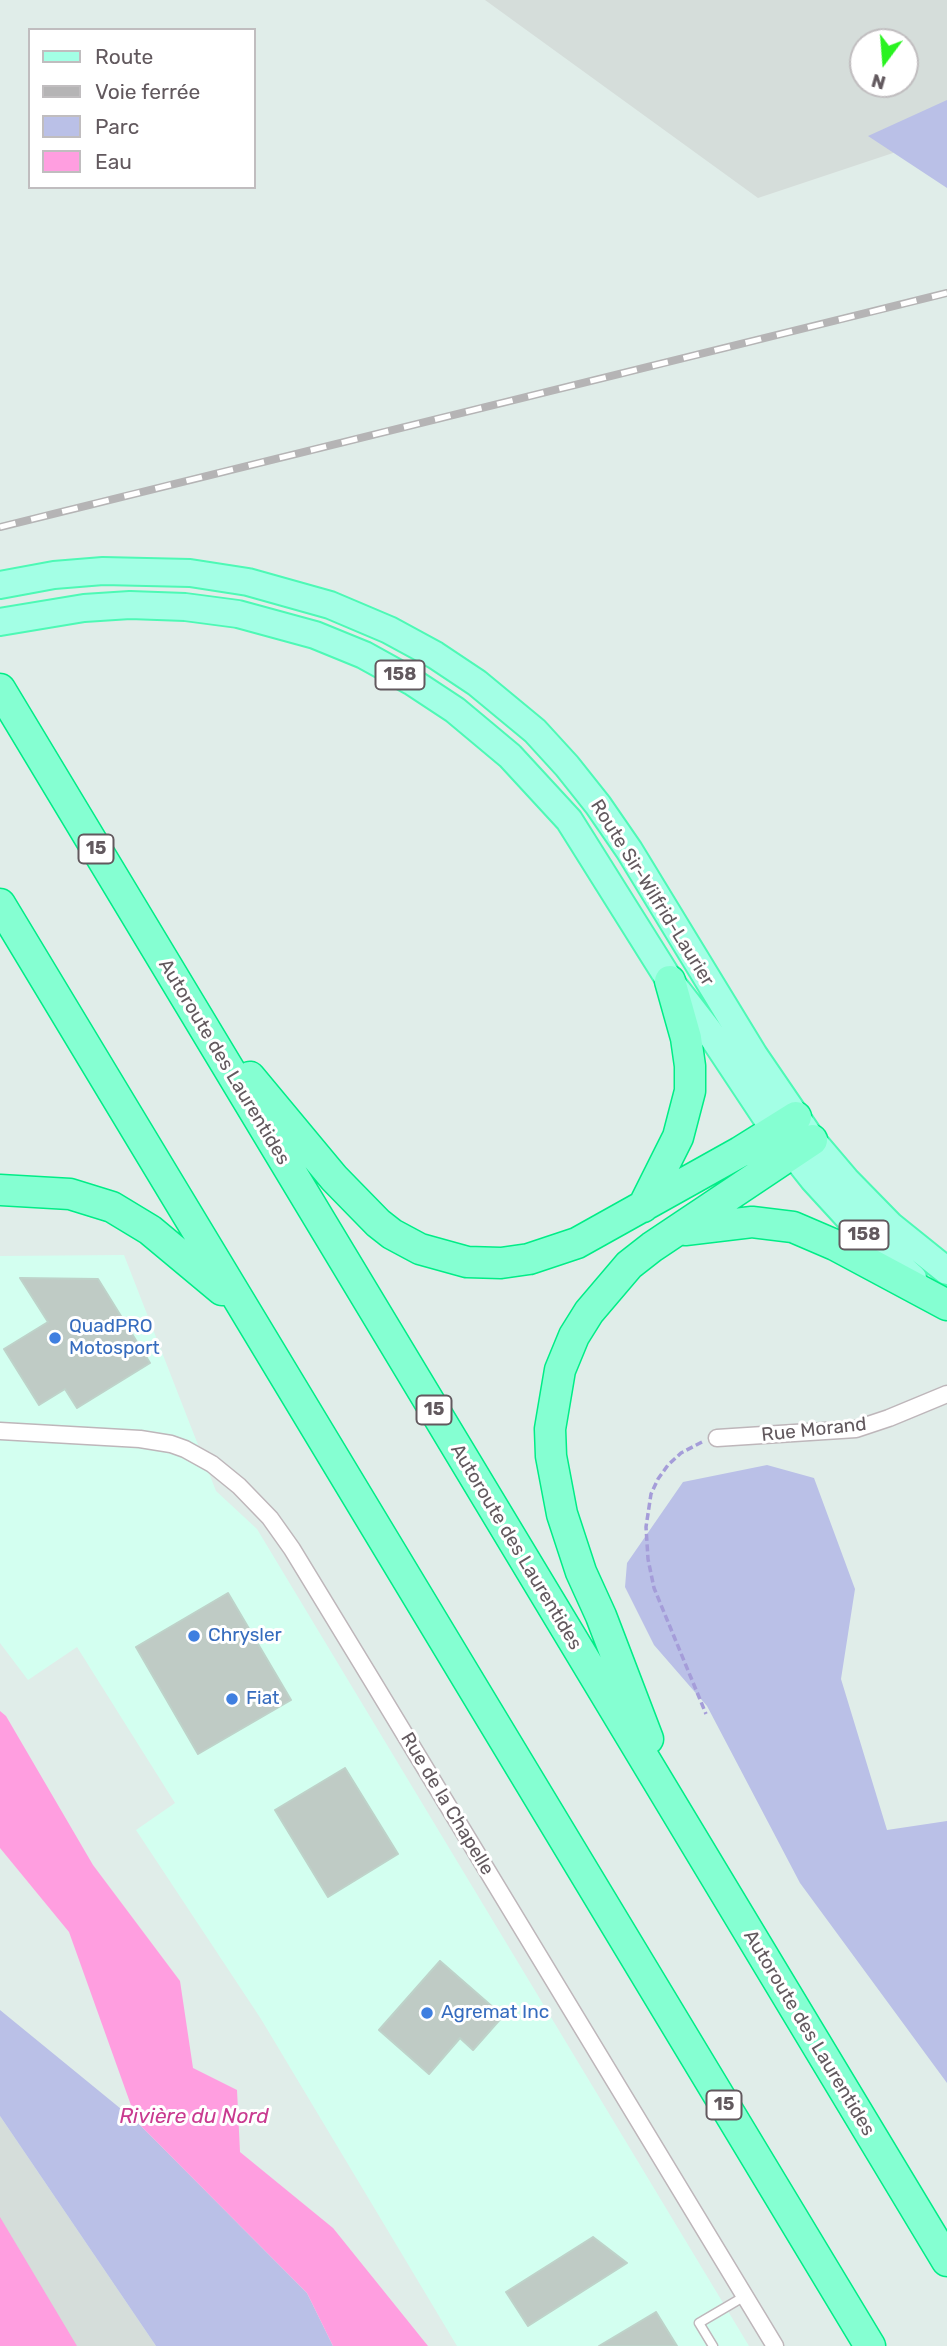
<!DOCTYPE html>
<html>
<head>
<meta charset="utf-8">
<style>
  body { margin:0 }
  #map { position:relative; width:947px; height:2346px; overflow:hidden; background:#e0ede9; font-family:Rubik,sans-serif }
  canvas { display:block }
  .legend { position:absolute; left:28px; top:28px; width:228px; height:161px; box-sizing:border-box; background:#fff; border:2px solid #c0bdbf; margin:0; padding:9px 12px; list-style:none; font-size:21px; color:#62595e }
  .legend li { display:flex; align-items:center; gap:14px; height:35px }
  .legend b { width:35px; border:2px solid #c0bdbf }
  .north { position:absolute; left:849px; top:28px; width:70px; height:70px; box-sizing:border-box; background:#fff; border:2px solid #c0bdbf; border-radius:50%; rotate:196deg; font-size:19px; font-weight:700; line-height:28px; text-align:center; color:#62595e }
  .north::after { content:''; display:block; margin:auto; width:24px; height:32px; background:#29f320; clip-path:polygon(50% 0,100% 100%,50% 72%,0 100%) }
</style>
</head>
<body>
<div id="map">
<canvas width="947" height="2346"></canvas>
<ul class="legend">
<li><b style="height:9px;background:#a3ffe5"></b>Route</li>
<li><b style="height:9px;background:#b5b4b5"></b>Voie ferrée</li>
<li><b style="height:19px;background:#bac0e7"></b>Parc</li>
<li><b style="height:19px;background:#ff9ee0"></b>Eau</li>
</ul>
<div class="north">N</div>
</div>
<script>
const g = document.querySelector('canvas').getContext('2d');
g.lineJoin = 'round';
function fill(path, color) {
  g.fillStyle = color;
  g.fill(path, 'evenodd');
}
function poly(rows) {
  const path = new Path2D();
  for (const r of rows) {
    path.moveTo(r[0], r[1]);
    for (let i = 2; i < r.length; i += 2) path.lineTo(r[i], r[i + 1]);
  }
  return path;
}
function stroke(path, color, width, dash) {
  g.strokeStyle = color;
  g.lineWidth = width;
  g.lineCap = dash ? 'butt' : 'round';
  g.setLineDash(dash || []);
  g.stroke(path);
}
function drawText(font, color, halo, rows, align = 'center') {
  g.font = font + ' Rubik,sans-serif';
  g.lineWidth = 6;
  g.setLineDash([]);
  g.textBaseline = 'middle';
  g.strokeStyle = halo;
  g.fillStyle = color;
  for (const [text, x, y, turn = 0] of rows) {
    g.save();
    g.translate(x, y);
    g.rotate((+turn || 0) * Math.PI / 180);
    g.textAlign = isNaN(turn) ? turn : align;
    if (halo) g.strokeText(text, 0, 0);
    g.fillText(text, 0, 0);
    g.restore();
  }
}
const commercial = poly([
  [124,1255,216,1491,257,1529,749,2346,457,2346,261,2019,136,1830,175,1803,77,1647,28,1680,0,1643,0,1256]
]);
const industrial = poly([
  [485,0,947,0,947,135,758,198],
  [863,42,905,42,905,84,863,84],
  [0,2116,156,2346,0,2346]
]);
const green = poly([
  [947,100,947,188,868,136],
  [767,1465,814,1478,855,1589,841,1679,887,1830,947,1821,947,2083,800,1883,707,1706,654,1645,625,1587,627,1563,683,1482],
  [0,2010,137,2122,307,2293,333,2346,156,2346,0,2116]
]);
const water = poly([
  [0,1711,6,1716,93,1865,180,1981,193,2068,237,2090,240,2152,333,2228,428,2346,333,2346,307,2293,137,2122,69,1932,0,1848],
  [0,2217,77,2346,0,2346]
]);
const building = poly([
  [20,1278,98,1279,150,1363,77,1408,65,1389,39,1405,4,1349,48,1322,20,1278],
  [228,1593,291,1700,198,1754,136,1647,228,1593],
  [345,1768,398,1854,328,1897,275,1810,345,1768],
  [440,1961,503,2016,473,2050,460,2038,429,2074,379,2030,440,1961],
  [593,2237,627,2263,528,2326,506,2292,593,2237],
  [656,2312,677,2346,599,2346,656,2312]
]);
const path = poly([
  [702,1442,681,1453,668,1465,658,1479,651,1494,646,1527,648,1559,654,1588,706,1714]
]);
const lane = poly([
  [713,2346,699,2323,745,2296]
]);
const street = poly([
  [0,1431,140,1439,171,1444,185,1449,212,1464,239,1486,270,1518,292,1549,373,1682,775,2346],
  [717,1438,856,1429,889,1418,947,1394]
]);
const primary = poly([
  [0,585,54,575,103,571,190,573,248,582,330,605,389,630,435,655,477,683,535,731,567,766,598,805,629,850,754,1055,812,1140,846,1180,891,1226,947,1271],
  [0,622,84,608,130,605,185,607,238,614,315,635,364,655,411,681,455,710,510,756,569,820,670,981,708,1030,775,1131,813,1179,857,1227,913,1278]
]);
const highway = poly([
  [0,689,947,2261],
  [0,904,870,2346],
  [250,1077,334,1178,378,1223,392,1234,420,1249,467,1262,501,1263,529,1259,577,1243,740,1152,796,1117],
  [0,1190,70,1194,112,1207,150,1230,222,1290],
  [643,1207,678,1137,690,1091,690,1066,686,1038,670,981],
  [685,1230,752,1222,793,1227,835,1245,947,1305],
  [648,1739,601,1616,581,1572,562,1514,551,1456,550,1429,560,1370,574,1336,589,1312,629,1265,652,1247,812,1140]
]);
const rail = poly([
  [0,527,947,293]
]);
const markers = [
  [55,1338,7,"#3f7fe0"],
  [194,1636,7,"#3f7fe0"],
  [232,1699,7,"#3f7fe0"],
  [427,2013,7,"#3f7fe0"]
];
const shields = [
  [400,675,49],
  [96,849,35],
  [864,1235,49],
  [434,1410,35],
  [724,2105,35]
];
const shieldNames = [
  ["158",400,675],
  ["15",96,849],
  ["158",864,1235],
  ["15",434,1410],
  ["15",724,2105]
];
const streetNames = [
  ["Route Sir-Wilfrid-Laurier",652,893,58],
  ["Autoroute des Laurentides",224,1062,59],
  ["Rue Morand",814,1430,-6],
  ["Autoroute des Laurentides",516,1547,59],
  ["Rue de la Chapelle",447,1804,59],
  ["Autoroute des Laurentides",809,2033,59]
];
const shopNames = [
  ["QuadPRO",69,1327],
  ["Motosport",69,1349],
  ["Chrysler",208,1636],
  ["Fiat",246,1699],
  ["Agremat Inc",441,2013]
];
const waterNames = [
  ["Rivière du Nord",194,2117]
];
fill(commercial, '#d3fff0');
fill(industrial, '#d5ddda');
fill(green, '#bac0e7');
fill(water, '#ff9ee0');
fill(building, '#bfcbc5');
stroke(building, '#bed2c9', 2);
stroke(lane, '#beb6ba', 11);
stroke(street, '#beb6ba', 19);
stroke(primary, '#4df9b5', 30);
stroke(highway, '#00ed87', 33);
stroke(path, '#a59dd9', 3.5, [7, 3.5]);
stroke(lane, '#fff', 8);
stroke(street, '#fff', 16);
stroke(primary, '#a3ffe5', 26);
stroke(highway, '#85ffd2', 30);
stroke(rail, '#b5b4b5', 8);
stroke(rail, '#fff', 5, [16]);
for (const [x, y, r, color] of markers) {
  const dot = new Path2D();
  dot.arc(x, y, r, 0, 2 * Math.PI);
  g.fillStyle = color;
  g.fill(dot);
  stroke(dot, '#fff', 2.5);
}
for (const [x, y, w] of shields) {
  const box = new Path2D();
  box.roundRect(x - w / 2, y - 14.5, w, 29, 5);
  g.fillStyle = '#fff';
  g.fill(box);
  stroke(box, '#62595e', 2);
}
drawText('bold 18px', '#62595e', null, shieldNames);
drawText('19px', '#62595e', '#fff', streetNames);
drawText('19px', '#366cbe', '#fff', shopNames, 'left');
drawText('italic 21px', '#c93a90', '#fff', waterNames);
</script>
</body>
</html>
